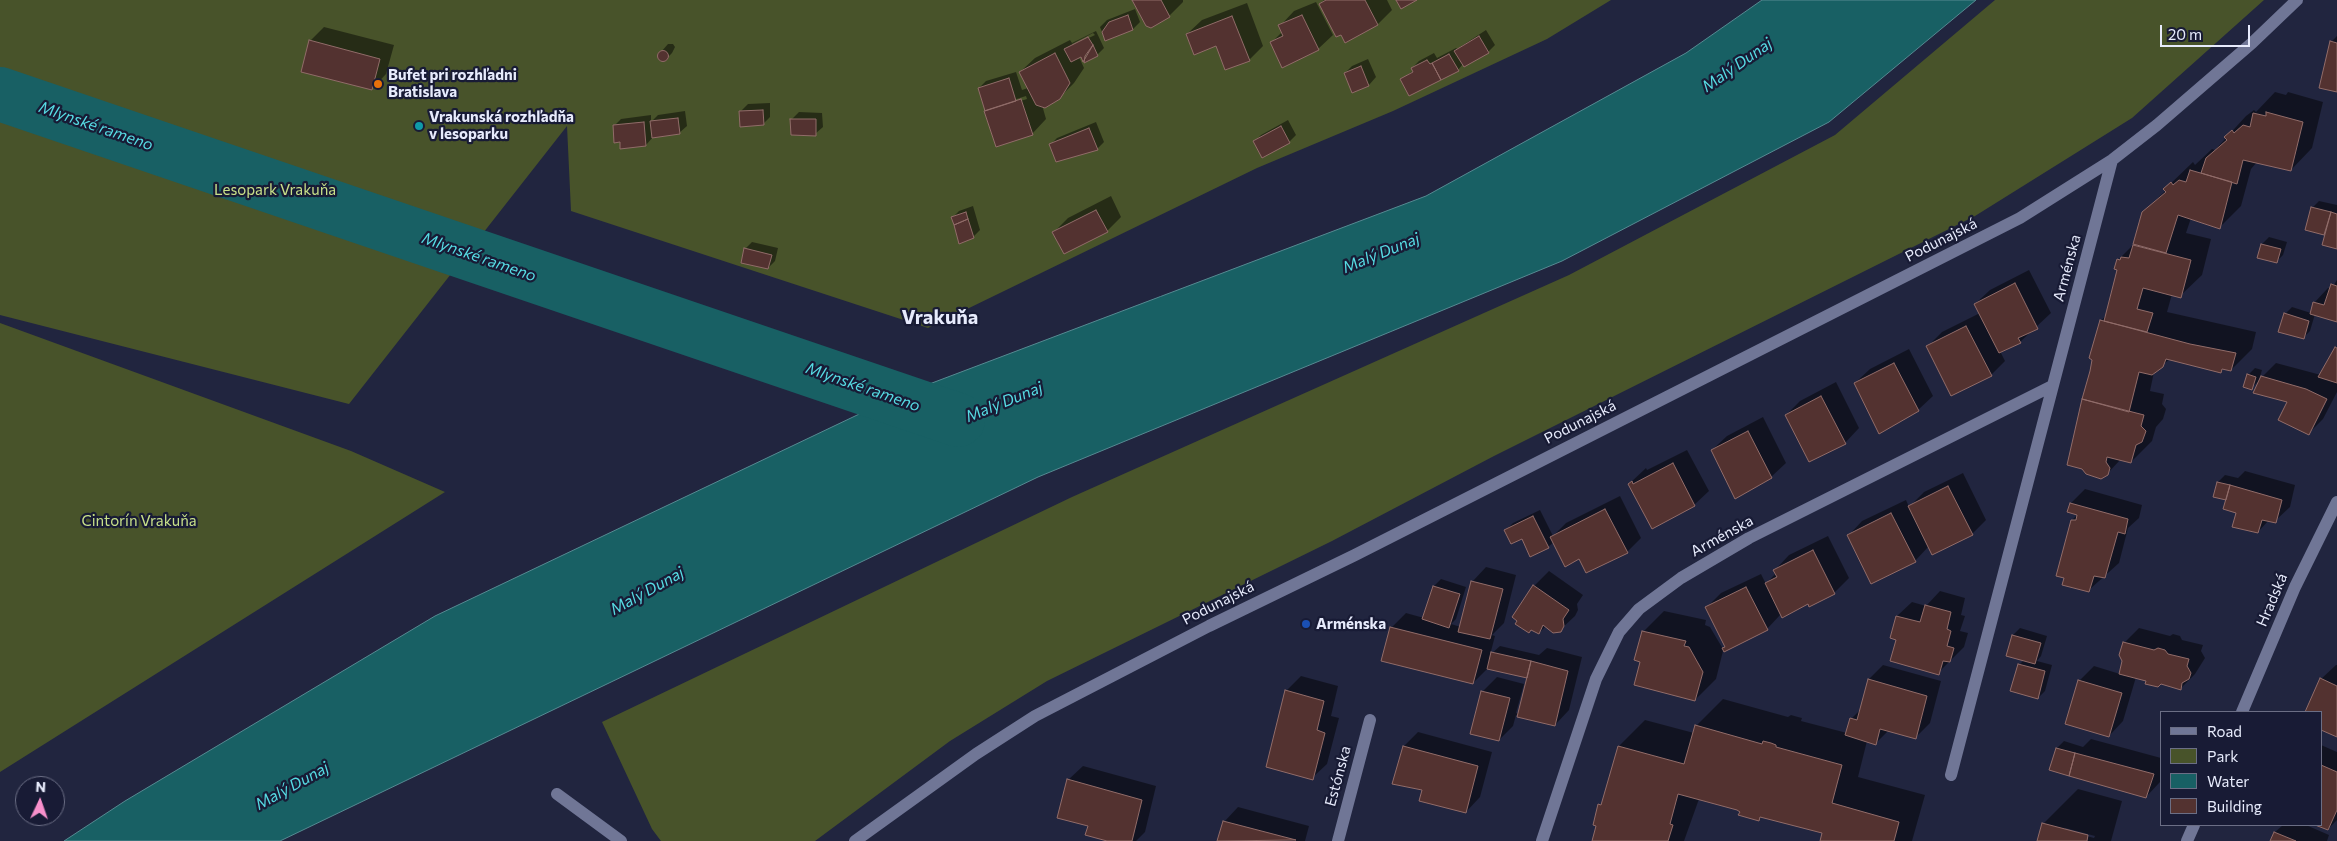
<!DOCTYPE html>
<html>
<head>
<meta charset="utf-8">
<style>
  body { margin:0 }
  #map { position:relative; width:2337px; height:841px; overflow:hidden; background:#21253f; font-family:Commissioner,sans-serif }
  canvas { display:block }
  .legend { position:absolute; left:2160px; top:711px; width:162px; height:115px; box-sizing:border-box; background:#181b35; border:1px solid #6b6e85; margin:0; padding:6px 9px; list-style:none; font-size:15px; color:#e7ebfc }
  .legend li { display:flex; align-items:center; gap:10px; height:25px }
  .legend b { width:25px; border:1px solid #6b6e85 }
  .north { position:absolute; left:15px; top:776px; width:50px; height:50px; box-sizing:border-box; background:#181b35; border:1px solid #6b6e85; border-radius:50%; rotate:3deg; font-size:14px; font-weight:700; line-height:20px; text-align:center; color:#e7ebfc }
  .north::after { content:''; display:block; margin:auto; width:18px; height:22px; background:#f890cc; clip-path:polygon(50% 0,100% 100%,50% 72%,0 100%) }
  .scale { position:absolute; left:2160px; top:25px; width:90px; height:22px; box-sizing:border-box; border:2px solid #e7ebfc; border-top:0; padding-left:6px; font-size:15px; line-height:18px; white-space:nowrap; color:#e7ebfc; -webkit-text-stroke:4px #181b35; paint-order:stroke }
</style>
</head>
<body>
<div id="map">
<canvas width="2337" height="841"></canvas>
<ul class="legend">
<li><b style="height:6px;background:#707696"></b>Road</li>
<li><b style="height:14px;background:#48532a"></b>Park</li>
<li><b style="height:14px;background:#186064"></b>Water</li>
<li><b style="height:14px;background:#533230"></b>Building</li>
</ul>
<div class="north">N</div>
<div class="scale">20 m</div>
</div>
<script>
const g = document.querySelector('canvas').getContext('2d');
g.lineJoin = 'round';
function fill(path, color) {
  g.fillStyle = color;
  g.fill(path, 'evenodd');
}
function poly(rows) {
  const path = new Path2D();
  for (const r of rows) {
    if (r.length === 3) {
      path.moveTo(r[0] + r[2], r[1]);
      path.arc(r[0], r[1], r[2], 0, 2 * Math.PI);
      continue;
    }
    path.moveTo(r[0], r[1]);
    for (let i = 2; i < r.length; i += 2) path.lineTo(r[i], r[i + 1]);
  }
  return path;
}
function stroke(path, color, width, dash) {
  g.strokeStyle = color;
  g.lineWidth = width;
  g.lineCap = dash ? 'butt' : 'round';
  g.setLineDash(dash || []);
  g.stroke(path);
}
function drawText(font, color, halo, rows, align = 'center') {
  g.font = font + ' Commissioner,sans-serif';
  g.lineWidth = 4.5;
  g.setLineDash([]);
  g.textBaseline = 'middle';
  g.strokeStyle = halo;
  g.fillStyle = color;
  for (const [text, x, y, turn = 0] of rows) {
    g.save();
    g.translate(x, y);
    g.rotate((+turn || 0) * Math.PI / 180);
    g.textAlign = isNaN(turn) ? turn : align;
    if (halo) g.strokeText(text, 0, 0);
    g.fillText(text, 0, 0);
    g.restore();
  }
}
const green = poly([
  [0,0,1611,0,1547,39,1393,111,1257,168,928,328,571,211,567,126,349,404,0,315],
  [1995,0,2264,0,2132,118,1975,216,1494,456,1332,541,1047,681,950,741,815,841,661,841,652,829,602,722,1072,497,1569,275,1835,135],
  [0,323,351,451,445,492,0,772]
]);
const water = poly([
  [1762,0,1976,0,1829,122,1562,261,1038,477,280,841,64,841,125,801,435,616,895,397,1426,196,1686,53,1762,0]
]);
const shadow = poly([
  [1133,0,1183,0,1183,2,1169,16],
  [1324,0,1387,0,1392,10,1378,24,1346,41,1320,4],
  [1316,2,1333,35,1318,49,1272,42,1282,32,1280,26,1294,11],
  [1247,3,1263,46,1249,60,1217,45,1187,34,1202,20],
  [1135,9,1140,22,1133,29,1105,39,1100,27,1107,20],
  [324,27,394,45,386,74,372,89,310,41],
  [1486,30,1495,45,1488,52,1463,64,1458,70,1402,79,1414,70,1412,68,1419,61,1434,53,1437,58,1456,48,1457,49],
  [1096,31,1104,48,1097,55,1079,57,1084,68,1074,83,1059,98,1042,105,1046,119,1032,134,979,88,986,81,1016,72,1022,90,1028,88,1020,72,1035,58,1070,40,1072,43],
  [1093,33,1095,35,1072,46,1072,44],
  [1026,96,1027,99,1001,107,1001,104],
  [2337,36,2337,91,2331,42],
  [668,44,673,44,675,47,672,53,665,60,661,60,659,58,661,52],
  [1368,59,1376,77,1369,85,1353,92,1345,73,1352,66],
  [2275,92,2286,95,2288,92,2323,102,2312,148,2291,170,2257,162,2251,169,2241,206,2220,227,2191,218,2186,233,2211,239,2202,275,2180,296,2172,294,2167,312,2256,332,2252,349,2231,370,2224,368,2221,372,2170,359,2154,372,2150,391,2164,394,2162,404,2166,409,2163,419,2156,427,2152,441,2131,462,2121,459,2107,474,2091,372,2101,321,2106,315,2119,269,2118,260,2135,243,2143,213,2166,190,2165,189,2193,162,2195,165,2212,149,2215,150,2246,116,2254,110,2256,112],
  [770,103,770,117,763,124,740,112,748,104],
  [685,111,687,126,679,133,653,137,646,145,621,141,614,126,621,119,651,115,651,122,658,115],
  [799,112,822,113,823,127,815,134,792,119],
  [1288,120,1296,135,1289,142,1254,142,1261,135],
  [1096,122,1104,142,1097,149,1050,145,1057,138],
  [1111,196,1121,217,1107,231,1054,232,1068,218],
  [2319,201,2337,205,2337,248,2326,234,2306,229,2312,208],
  [973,206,980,230,973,237,952,218,959,211],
  [2269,237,2287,242,2283,255,2276,262,2262,244],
  [752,242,778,248,775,261,768,268,745,249],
  [2029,270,2051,313,2020,342,2000,351,2005,361,1991,375,1927,347,1942,332,1980,313,1975,304,1990,290],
  [2337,280,2337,321,2315,314,2310,331,2303,338,2285,314,2292,307,2311,313,2314,303,2328,288,2331,289],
  [2337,346,2337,392,2323,419,2308,434,2289,402,2261,379,2251,388,2248,375,2255,368,2262,370,2259,380,2276,363,2321,375],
  [1909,349,1933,396,1918,410,1855,383,1870,369],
  [1836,382,1859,428,1845,443,1786,415,1800,401],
  [1763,417,1786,463,1771,477,1712,450,1727,436],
  [1687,450,1709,491,1694,505,1629,484,1646,468,1647,470],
  [2245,471,2295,485,2290,507,2275,521,2269,520,2258,532,2237,512,2218,482,2225,475,2238,478],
  [1963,473,1986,520,1972,534,1929,546,1915,561,1848,536,1862,521,1906,500,1909,507,1924,492],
  [2085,489,2142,505,2139,518,2128,528,2119,563,2089,590,2072,520,2078,514,2071,503],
  [1620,496,1641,538,1627,552,1580,558,1554,542,1548,547,1506,530,1513,523,1540,510,1553,536,1566,523],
  [1828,536,1849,578,1834,593,1781,614,1767,629,1723,651,1716,679,1695,700,1642,661,1643,632,1664,611,1706,620,1705,625,1710,627,1723,649,1726,646,1707,607,1721,593,1761,574,1766,584,1776,573,1775,570,1789,555],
  [1486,567,1516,575,1504,623,1492,635,1495,636,1490,655,1500,646,1539,655,1547,648,1582,657,1569,710,1555,725,1516,715,1513,726,1499,740,1482,692,1497,677,1524,684,1516,713,1519,714,1529,674,1487,669,1473,683,1391,628,1406,613,1424,618,1434,586,1441,579,1466,587,1456,619,1451,624,1461,627,1472,582],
  [1549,571,1583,595,1577,604,1578,610,1575,616,1560,630,1546,626,1539,633,1534,586],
  [1940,591,1965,598,1961,615,1965,616,1960,631,1968,633,1964,647,1938,673,1897,639,1892,637,1897,616,1912,602,1926,606],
  [2020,628,2047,636,2041,656,2037,661,2052,665,2045,691,2038,698,2019,665,2024,660,2008,655,2013,635],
  [2139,628,2170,636,2173,634,2180,636,2182,640,2203,645,2201,651,2205,658,2195,674,2180,689,2136,677,2123,721,2109,736,2079,681,2094,666,2120,674,2124,661,2124,643],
  [1883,665,1941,681,1930,723,1916,737,1889,730,1875,744,1867,741,1858,777,1925,795,1912,841,1821,841,1823,832,1763,816,1759,820,1741,811,1699,799,1684,841,1593,841,1600,805,1604,800,1619,746,1645,720,1694,733,1696,726,1723,699,1788,717,1791,715,1798,717,1802,718,1801,721,1847,733,1851,719,1861,709,1869,679],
  [2336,665,2337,665,2337,736,2321,729,2321,712,2307,712,2321,679],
  [1301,676,1338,686,1331,716,1339,718,1327,764,1312,778,1286,691],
  [1418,732,1492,752,1480,797,1466,812,1424,789,1404,746],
  [2091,739,2161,758,2160,782,2146,797,2050,769,2057,748,2064,741,2083,747],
  [2321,745,2337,752,2337,820,2328,829,2318,825,2321,825],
  [1083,766,1156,786,1145,832,1136,841,1112,841,1068,780],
  [2078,789,2122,801,2111,841,2038,841,2043,824],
  [2065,828,2095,836,2094,838,2065,830],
  [1238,807,1309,826,1305,841,1219,841,1224,822],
  [2283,825,2306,825,2329,835,2327,841,2272,841,2275,832]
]);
const river = poly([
  [0,94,958,420]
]);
const building = poly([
  [1132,0,1161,0,1170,17,1151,28,1146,26,1132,0],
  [1326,0,1365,0,1378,25,1345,43,1341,35,1336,37,1319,4,1326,0],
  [1396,0,1417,0,1401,9,1396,0],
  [1128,15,1133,30,1105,41,1102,32,1109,22,1128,15],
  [1302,15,1319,50,1282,68,1270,42,1283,36,1278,25,1302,15],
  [1232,16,1250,61,1225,70,1216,46,1194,55,1186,34,1232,16],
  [1479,36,1489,53,1464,67,1454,51,1479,36],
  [1088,37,1093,45,1083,62,1081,57,1071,62,1064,49,1088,37],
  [309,40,380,59,372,90,301,72,309,40],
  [2330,41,2337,43,2337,92,2319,88,2330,41],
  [1093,45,1098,56,1084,63,1085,56,1093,45],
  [663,56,5.5],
  [1055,53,1070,83,1060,99,1045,108,1036,105,1019,72,1055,53],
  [1449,54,1459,71,1441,80,1432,63,1449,54],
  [1427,60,1430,64,1432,63,1441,80,1409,96,1400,79,1413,72,1411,68,1427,60],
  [1361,66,1369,86,1352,93,1344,73,1361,66],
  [1009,78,1016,101,985,111,978,88,1009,78],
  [1021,99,1033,135,996,147,984,111,1021,99],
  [763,110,764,125,740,127,739,111,763,110],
  [2266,112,2303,122,2291,171,2243,160,2237,184,2201,173,2206,158,2227,140,2224,137,2232,130,2234,133,2243,125,2250,127,2253,113,2266,116,2266,112],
  [678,118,680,134,652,138,650,121,678,118],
  [790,119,816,119,816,136,791,135,790,119],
  [644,122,646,146,620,149,620,142,614,143,613,125,644,122],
  [1281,126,1290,143,1262,158,1253,141,1281,126],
  [1089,128,1098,150,1056,162,1049,144,1089,128],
  [2190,170,2232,182,2220,229,2178,215,2166,253,2133,244,2142,212,2166,192,2163,189,2171,182,2173,185,2179,180,2186,182,2190,170],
  [2311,207,2331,212,2324,235,2305,230,2311,207],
  [1096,210,1108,232,1064,254,1052,232,1096,210],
  [966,212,968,219,954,225,951,217,966,212],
  [2331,212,2337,214,2337,249,2322,245,2331,212],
  [968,219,974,238,959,244,954,225,968,219],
  [2261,244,2281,249,2277,263,2257,258,2261,244],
  [2133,245,2191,260,2181,298,2143,288,2137,309,2153,313,2147,332,2104,321,2117,270,2114,269,2117,259,2120,260,2121,257,2129,258,2133,245],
  [744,248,772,255,768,269,741,263,744,248],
  [2015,283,2038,329,2018,338,2021,343,1999,353,1974,304,2015,283],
  [2331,284,2337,286,2337,322,2310,314,2313,302,2324,305,2331,284],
  [2284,313,2309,321,2304,339,2278,332,2284,313],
  [2100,320,2190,344,2236,353,2231,371,2222,369,2221,373,2166,359,2163,367,2152,375,2139,372,2129,412,2082,399,2090,371,2092,360,2089,358,2100,320],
  [1966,326,1992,376,1951,396,1926,346,1966,326],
  [2335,347,2337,348,2337,383,2318,377,2335,347],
  [1894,363,1919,411,1879,434,1854,383,1894,363],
  [2247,374,2256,377,2252,390,2243,387,2247,374],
  [2261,376,2306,389,2327,399,2309,435,2278,420,2287,402,2253,393,2261,376],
  [1821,396,1846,444,1809,462,1785,415,1821,396],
  [2082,399,2144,415,2141,426,2146,431,2142,442,2136,445,2131,463,2107,457,2106,462,2110,468,2108,475,2101,479,2086,474,2082,469,2067,465,2082,399],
  [1748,431,1772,478,1735,499,1711,450,1748,431],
  [1673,463,1695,506,1652,529,1628,484,1632,481,1633,484,1673,463],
  [2217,482,2230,485,2226,500,2213,497,2217,482],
  [2230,485,2282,500,2276,523,2262,520,2258,533,2232,527,2236,513,2223,509,2230,485],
  [1948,486,1973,535,1932,555,1908,506,1948,486],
  [2070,503,2128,519,2125,534,2118,532,2105,578,2094,576,2089,592,2062,585,2064,578,2056,576,2071,520,2076,520,2077,515,2067,512,2070,503],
  [1605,509,1628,553,1586,573,1579,559,1565,567,1550,537,1605,509],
  [1891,513,1916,562,1871,584,1847,535,1891,513],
  [1533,516,1549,548,1530,557,1522,539,1511,544,1504,530,1533,516],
  [1813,550,1835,594,1809,607,1808,604,1782,618,1765,583,1777,577,1773,570,1813,550],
  [1471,581,1503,589,1490,639,1458,632,1471,581],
  [1533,585,1569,610,1563,619,1564,626,1561,632,1553,633,1543,625,1539,634,1531,630,1529,633,1515,624,1517,621,1512,617,1533,585],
  [1433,586,1460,594,1449,628,1422,619,1433,586],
  [1746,587,1768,630,1724,652,1722,648,1725,647,1705,607,1746,587],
  [1925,605,1951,612,1947,629,1951,631,1947,646,1954,648,1950,662,1943,661,1939,675,1890,661,1896,640,1890,638,1896,616,1920,622,1925,605],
  [1390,627,1482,650,1473,684,1381,661,1390,627],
  [1642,631,1686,641,1684,646,1689,647,1703,672,1695,701,1634,685,1640,662,1634,660,1642,631],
  [2012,635,2041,643,2035,664,2006,656,2012,635],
  [2123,642,2154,650,2158,648,2165,650,2168,654,2189,659,2187,666,2191,673,2189,679,2182,683,2181,690,2161,684,2158,687,2145,684,2146,681,2119,674,2122,661,2119,655,2123,642],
  [1491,652,1531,661,1527,678,1487,669,1491,652],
  [1531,661,1568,671,1555,726,1517,717,1531,661],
  [2018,664,2045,671,2038,699,2010,691,2018,664],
  [2320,678,2337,686,2337,737,2321,730,2321,712,2305,712,2320,678],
  [1868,679,1927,696,1916,739,1880,729,1876,745,1845,735,1850,718,1857,720,1868,679],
  [2078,680,2122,693,2109,737,2065,724,2078,680],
  [1285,690,1324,701,1317,730,1325,733,1313,780,1266,767,1285,690],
  [1481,691,1510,698,1499,741,1470,734,1481,691],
  [1695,725,1762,744,1763,741,1771,743,1776,745,1776,747,1842,765,1832,803,1899,822,1894,841,1820,841,1822,833,1760,817,1759,821,1738,815,1740,812,1737,810,1678,794,1670,824,1673,825,1668,841,1592,841,1596,826,1593,825,1598,804,1601,805,1618,746,1684,764,1695,725],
  [1403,746,1478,766,1466,813,1419,801,1422,790,1392,784,1403,746],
  [2056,748,2075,753,2069,776,2049,770,2056,748],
  [2075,753,2154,774,2146,798,2069,776,2075,753],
  [2321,765,2337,772,2337,810,2328,830,2315,825,2321,825,2321,765],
  [1067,779,1142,800,1132,841,1107,841,1085,835,1088,826,1057,818,1067,779],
  [1223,821,1296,840,1217,841,1223,821],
  [2042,823,2088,835,2087,841,2037,841,2042,823],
  [2274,832,2296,841,2270,841,2274,832]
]);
const minor = poly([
  [2242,712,2295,587,2337,502],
  [1951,775,2112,160],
  [557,794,621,841],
  [855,841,976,754,1035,716,1209,626,1355,555,2020,218,2112,160,2157,125,2252,43,2297,0],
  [1338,841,1370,720],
  [1542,841,1596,679,1619,632,1639,609,1681,578,1749,538,2052,386],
  [2187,841,2194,825]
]);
const markers = [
  [378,84,5,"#e8710a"],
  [419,126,5,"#0f9aa8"],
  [1306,624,5,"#1a4fb4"]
];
const poiNames = [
  ["Bufet pri rozhľadni",388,75],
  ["Bratislava",388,92],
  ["Vrakunská rozhľadňa",429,117],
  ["v lesoparku",429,134],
  ["Arménska",1316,624]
];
const parkNames = [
  ["Lesopark Vrakuňa",275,190],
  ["Cintorín Vrakuňa",139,521]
];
const streetNames = [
  ["Podunajská",1941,240,-27],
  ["Arménska",2067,268,-75],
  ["Podunajská",1580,422,-27],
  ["Arménska",1722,536,-29],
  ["Hradská",2272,600,-67],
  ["Podunajská",1218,603,-27],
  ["Estónska",1338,776,-75]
];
const waterNames = [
  ["Malý Dunaj",1737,65,-35],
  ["Mlynské rameno",96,126,19],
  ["Malý Dunaj",1381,253,-22],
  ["Mlynské rameno",479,257,19],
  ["Mlynské rameno",863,387,19],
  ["Malý Dunaj",1004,402,-22],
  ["Malý Dunaj",647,591,-29],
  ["Malý Dunaj",292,786,-29]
];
const districtNames = [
  ["Vrakuňa",940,317]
];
fill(green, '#48532a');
fill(water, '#186064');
stroke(water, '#568a92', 1);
fill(shadow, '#0007');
stroke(river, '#186064', 54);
fill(building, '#533230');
stroke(building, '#916c69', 1);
stroke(minor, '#707696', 12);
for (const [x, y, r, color] of markers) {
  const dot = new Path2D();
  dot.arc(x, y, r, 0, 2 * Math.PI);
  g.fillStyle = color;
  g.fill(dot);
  stroke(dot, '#181b35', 2);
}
drawText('bold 15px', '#e7ebfc', '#181b35', poiNames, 'left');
drawText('15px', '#c8e089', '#181b35', parkNames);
drawText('15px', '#e7ebfc', '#181b35', streetNames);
drawText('italic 16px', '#56dbe3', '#181b35', waterNames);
drawText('bold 20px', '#e7ebfc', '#181b35', districtNames);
</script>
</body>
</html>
